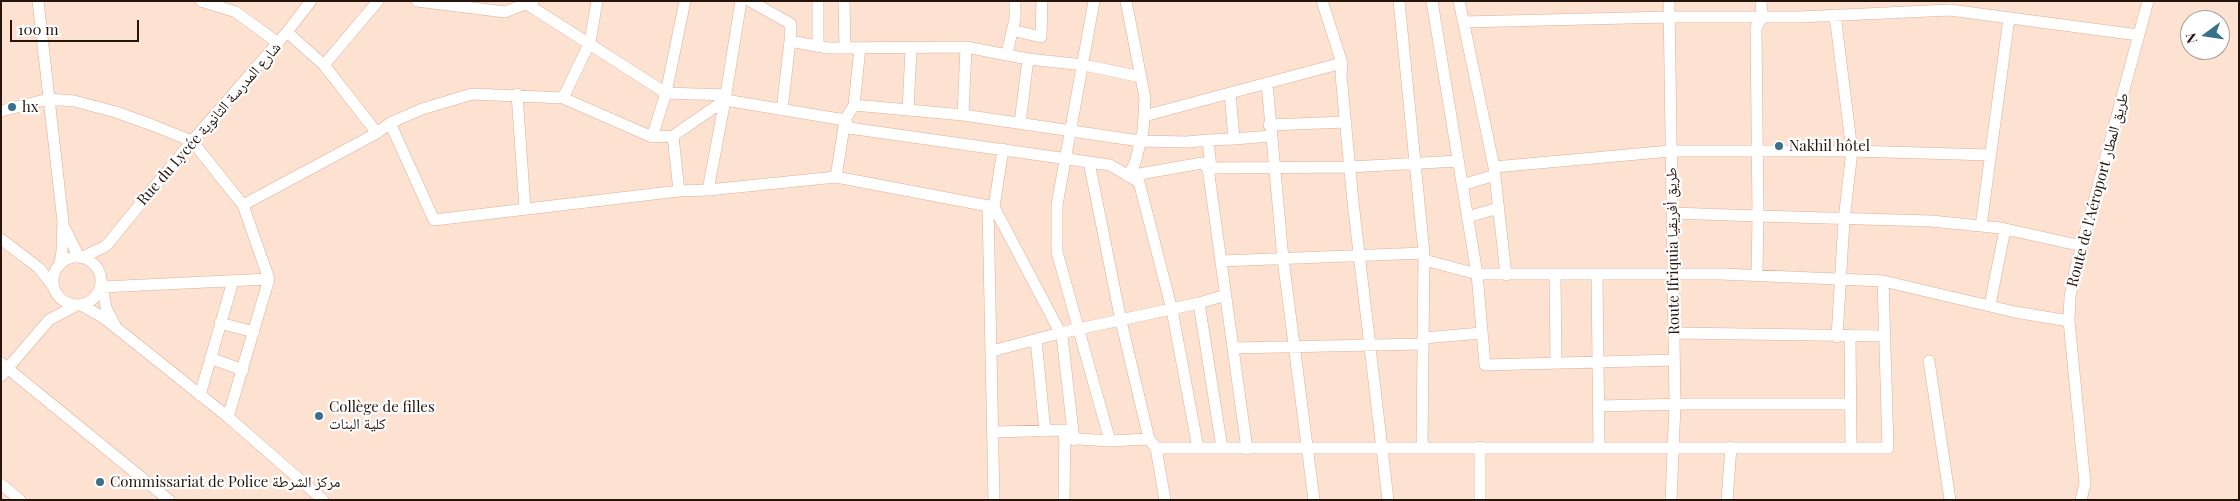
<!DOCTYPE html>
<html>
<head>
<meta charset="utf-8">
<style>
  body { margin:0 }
  #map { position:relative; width:2240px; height:501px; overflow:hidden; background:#fde1d1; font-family:"Playfair Display",serif }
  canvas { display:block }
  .frame { position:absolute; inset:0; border:2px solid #25150c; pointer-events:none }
  .north { position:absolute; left:2180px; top:10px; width:50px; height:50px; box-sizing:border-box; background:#fff; border:1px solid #a8a19e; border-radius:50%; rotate:256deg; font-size:14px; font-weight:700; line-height:20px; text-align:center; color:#25150c }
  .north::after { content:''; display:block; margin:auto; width:18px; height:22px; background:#39708b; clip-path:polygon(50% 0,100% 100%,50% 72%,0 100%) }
  .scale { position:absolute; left:10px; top:20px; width:129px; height:22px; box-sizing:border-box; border:2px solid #25150c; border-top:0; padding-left:6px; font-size:15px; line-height:18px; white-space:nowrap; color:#25150c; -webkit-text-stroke:4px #fff; paint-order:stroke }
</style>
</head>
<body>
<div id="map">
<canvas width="2240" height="501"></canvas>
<div class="frame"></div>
<div class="north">N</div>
<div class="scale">100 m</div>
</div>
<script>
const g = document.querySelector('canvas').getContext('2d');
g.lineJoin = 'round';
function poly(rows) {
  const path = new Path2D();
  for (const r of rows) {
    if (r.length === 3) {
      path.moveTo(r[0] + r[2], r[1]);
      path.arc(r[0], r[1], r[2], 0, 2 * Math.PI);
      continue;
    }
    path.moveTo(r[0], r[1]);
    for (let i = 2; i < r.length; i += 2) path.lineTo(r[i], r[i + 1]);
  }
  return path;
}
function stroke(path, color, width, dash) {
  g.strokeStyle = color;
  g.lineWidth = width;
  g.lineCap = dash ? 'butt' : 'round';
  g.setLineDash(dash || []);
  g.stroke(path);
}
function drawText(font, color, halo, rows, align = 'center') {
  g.font = font + ' "Playfair Display","Noto Naskh Arabic",serif';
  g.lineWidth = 4.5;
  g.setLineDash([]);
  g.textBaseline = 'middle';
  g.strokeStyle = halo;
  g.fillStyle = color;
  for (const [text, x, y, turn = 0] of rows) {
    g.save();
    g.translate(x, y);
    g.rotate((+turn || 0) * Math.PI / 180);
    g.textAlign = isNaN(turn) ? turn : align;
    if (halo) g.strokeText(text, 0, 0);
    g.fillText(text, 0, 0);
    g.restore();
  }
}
const minor = poly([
  [38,1,63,222,62,251,60,264],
  [201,1,236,12,278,43],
  [417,1,505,12,533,1],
  [750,1,791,24,790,41,827,48,966,47,1028,59,1084,65,1141,77],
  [844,1,845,48],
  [1126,1,1145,98,1143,131,1135,163,1128,176],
  [1322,1,1342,63,1341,75,1353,202,1388,500],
  [1399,1,1424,253,1422,447],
  [1432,1,1477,274,1485,365,1674,360],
  [1459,1,1494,167,1671,151,1852,151,1991,155],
  [1669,1,1675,405,1671,500],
  [1761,1,1762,17,1756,28,1758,216,1931,221,2001,228,2082,246],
  [527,4,666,93,685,1],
  [1835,15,1852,151,1844,220,1837,337],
  [1463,22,1669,17,1800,17,1950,10,2138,35],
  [1012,30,1041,37,1042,1],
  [287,32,324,65,377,133],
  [818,45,818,1],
  [860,48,854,105,845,120,836,177,994,207,1062,336,1074,440],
  [1007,53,1015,19,1015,1],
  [324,65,378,1],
  [1267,83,1283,259,1314,500],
  [517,94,525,209],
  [563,98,590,42,597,1],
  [854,105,963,115,1140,141,1187,142,1208,140,1211,168],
  [782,110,790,41],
  [908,110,911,49],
  [1,111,49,99,74,101,116,112,152,125,192,141,243,205,269,279,228,417],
  [963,115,966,47],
  [1144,116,1342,63],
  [390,123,434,220,679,191,673,136],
  [1020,123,1028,59],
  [1269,125,1346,122],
  [652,137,666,93,726,95],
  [1234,139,1271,136],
  [1208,140,1234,139,1230,93],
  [1089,162,1121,321,1149,439,1110,441],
  [1494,167,1506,275],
  [1128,176,1202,163,1208,168],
  [1462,185,1495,175],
  [708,190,836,177],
  [679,191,708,190,725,100,741,1],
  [243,205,377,133,390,123,422,109,472,94,563,98,652,137,673,136,725,100,845,120,849,128,1110,165,1139,182,1172,310,1198,448,1888,448,1883,281],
  [988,206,994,500],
  [994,207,1003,149],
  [1672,213,1758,216,1757,275],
  [1467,217,1499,208],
  [1981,226,2009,18],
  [65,229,79,257],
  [1,239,39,268,53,286],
  [77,281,24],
  [83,257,106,246,192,141,287,32,311,1],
  [1424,260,1477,274,1721,274,1883,281,2015,312,2069,321],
  [1221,261,1424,253],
  [1555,275,1556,363],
  [1597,275,1599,447],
  [102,283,106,308,115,325],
  [102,287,269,279],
  [1199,303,1226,295],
  [81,305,104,318,228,417,323,500],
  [1990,305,2005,229],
  [220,323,254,332],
  [1673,333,1885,336],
  [1850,335,1851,447],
  [1423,338,1482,333],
  [1036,340,1045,431],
  [1233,348,1423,344],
  [992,351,1060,333,1199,303,1222,448],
  [210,358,243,370],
  [1929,361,1950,500],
  [1,363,169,500],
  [1,376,49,320,77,305],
  [200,395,233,281],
  [1599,406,1687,404,1850,404],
  [994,432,1065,430,1064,500],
  [1064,438,1110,441,1057,252,1057,205,1094,1],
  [1149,439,1156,448,1198,448],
  [1480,447,1480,500],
  [1156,448,1165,500],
  [1247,449,1208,168,1350,167,1458,161],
  [1,484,20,500],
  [1727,500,1731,447],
  [2081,500,2085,484,2069,321,2070,297,2075,271,2148,1]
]);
const markers = [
  [12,107,5,"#39708b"],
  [1779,146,5,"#39708b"],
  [319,416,5,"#39708b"],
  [100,482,5,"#39708b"]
];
const poiNames = [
  ["hx",22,107],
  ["Nakhil hôtel",1789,146],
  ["Collège de filles",329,407],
  ["كلية البنات",329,424],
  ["Commissariat de Police مركز الشرطة",110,482]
];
const streetNames = [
  ["Rue du Lycée شارع المدرسة الثانوية",209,124,-49],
  ["Route de l'Aéroport طريق المطار",2098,190,-75],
  ["Route Ifriquia طريق أفريقيا",1673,251,-91]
];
stroke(minor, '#dbb096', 12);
stroke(minor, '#fff', 11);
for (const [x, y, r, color] of markers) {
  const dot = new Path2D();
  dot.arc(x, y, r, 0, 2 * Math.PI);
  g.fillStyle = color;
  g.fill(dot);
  stroke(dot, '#fff', 2);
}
drawText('15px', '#25150c', '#fff', poiNames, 'left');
drawText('15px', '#25150c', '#fff', streetNames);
</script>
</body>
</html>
